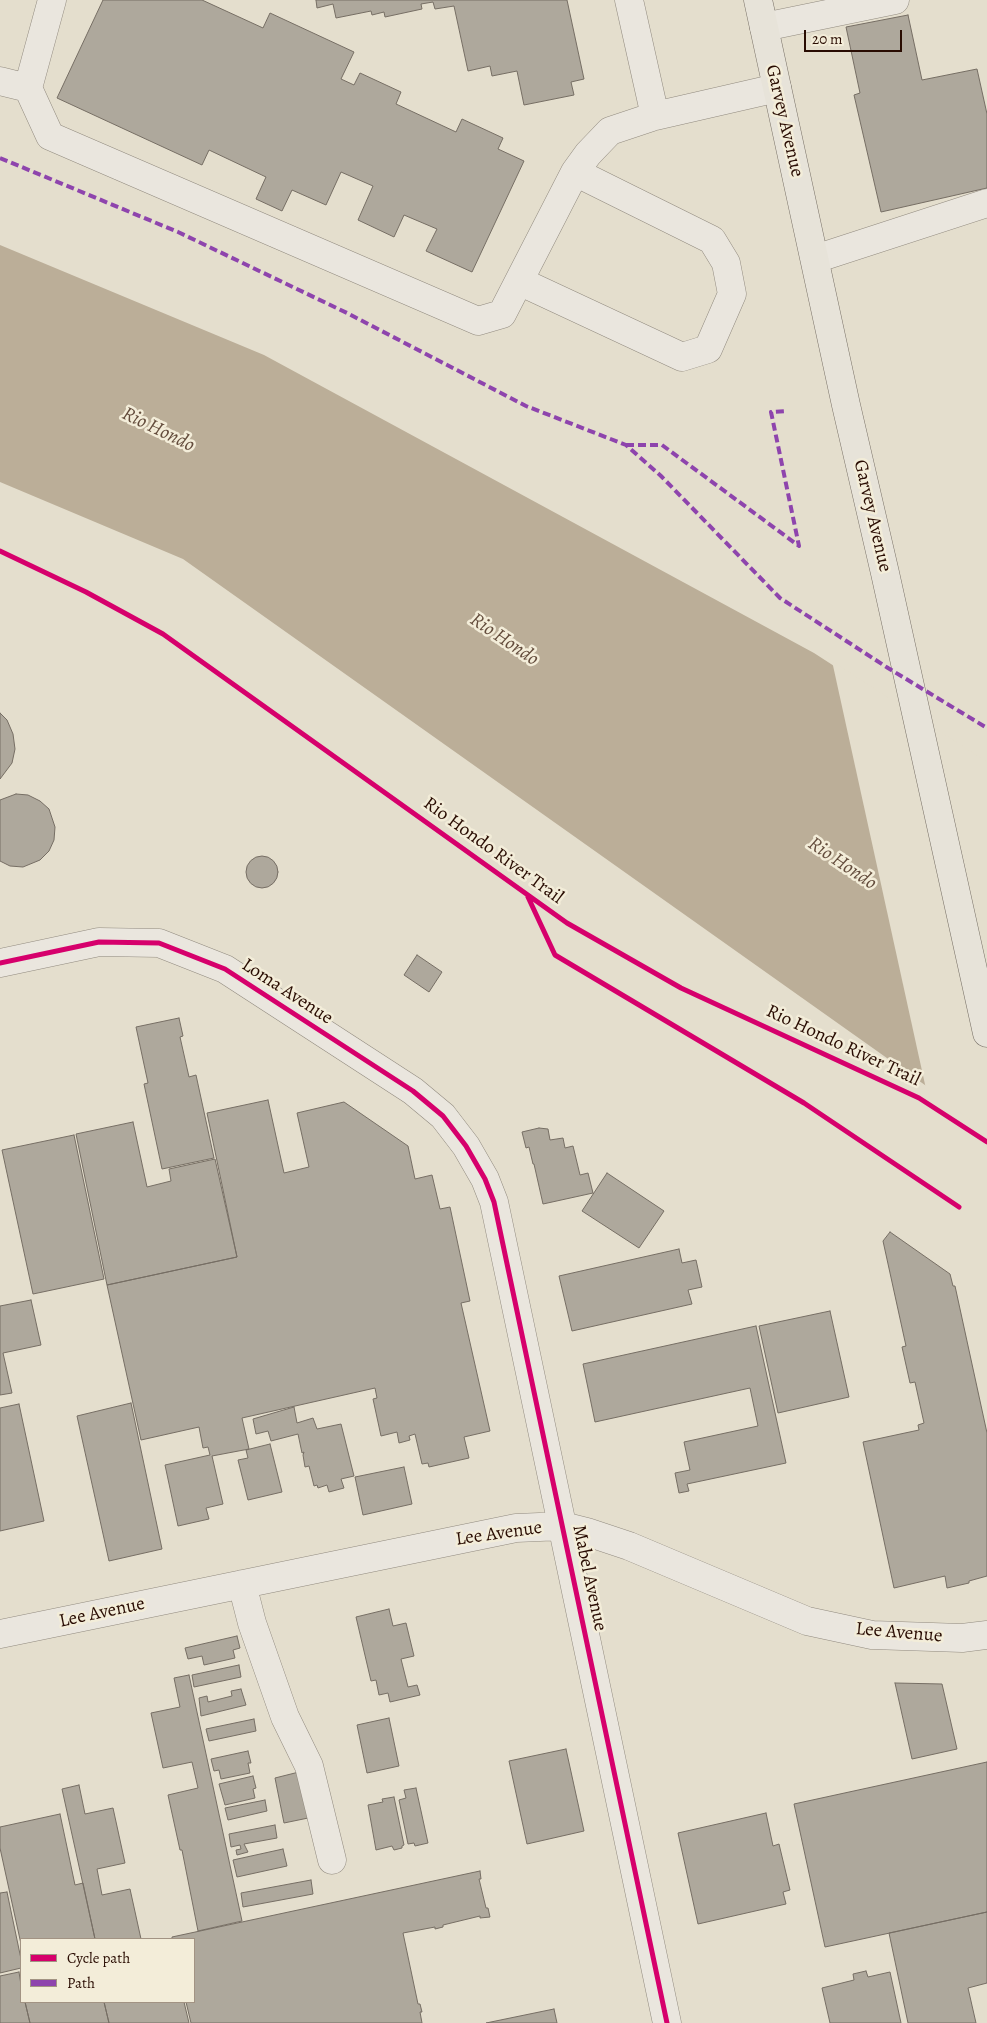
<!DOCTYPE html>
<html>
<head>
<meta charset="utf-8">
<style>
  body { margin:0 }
  #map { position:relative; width:987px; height:2023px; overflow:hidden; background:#e4decd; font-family:Alegreya,serif }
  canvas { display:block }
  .legend { position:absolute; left:20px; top:1938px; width:175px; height:65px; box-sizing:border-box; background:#f3edd9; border:1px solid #a29383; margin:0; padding:6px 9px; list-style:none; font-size:15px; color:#290c02 }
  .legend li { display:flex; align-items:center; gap:10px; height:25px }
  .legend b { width:25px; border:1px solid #a29383 }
  .scale { position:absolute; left:804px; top:30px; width:98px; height:22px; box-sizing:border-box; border:2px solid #290c02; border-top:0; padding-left:6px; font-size:15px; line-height:18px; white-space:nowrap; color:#290c02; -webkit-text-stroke:4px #f3edd9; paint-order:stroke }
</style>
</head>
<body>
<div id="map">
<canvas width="987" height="2023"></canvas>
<ul class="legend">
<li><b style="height:6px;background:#d6006c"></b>Cycle path</li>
<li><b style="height:6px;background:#8e44ad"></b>Path</li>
</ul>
<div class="scale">20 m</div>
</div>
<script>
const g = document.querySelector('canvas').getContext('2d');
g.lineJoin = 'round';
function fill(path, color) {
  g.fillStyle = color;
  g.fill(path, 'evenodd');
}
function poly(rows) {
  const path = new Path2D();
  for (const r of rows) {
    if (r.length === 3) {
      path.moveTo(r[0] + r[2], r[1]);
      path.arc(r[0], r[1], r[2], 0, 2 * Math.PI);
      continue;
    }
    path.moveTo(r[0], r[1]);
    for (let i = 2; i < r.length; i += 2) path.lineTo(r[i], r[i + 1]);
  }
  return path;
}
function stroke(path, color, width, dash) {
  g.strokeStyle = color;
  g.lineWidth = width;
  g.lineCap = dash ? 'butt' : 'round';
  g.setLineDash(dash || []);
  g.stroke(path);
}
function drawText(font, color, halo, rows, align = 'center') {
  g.font = font + ' Alegreya,serif';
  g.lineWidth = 5;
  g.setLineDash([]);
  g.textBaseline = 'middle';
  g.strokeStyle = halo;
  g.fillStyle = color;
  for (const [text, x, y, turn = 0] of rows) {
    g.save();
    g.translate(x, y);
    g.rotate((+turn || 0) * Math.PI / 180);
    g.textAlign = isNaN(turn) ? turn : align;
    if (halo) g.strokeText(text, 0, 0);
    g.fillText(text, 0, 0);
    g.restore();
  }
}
const water = poly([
  [0,245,264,355,814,653,987,765,987,1129,183,559,0,482]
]);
const pier = poly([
  [832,661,987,762,987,1131,926,1089]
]);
const building = poly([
  [103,0,202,0,263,28,270,13,354,52,341,79,354,85,360,73,401,92,396,104,456,132,462,119,503,138,498,149,524,161,472,272,426,251,437,229,404,215,394,237,358,220,373,186,341,172,326,205,292,190,282,211,256,199,266,177,209,150,202,165,57,98,103,0],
  [316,0,567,0,584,79,571,82,574,95,524,105,517,71,492,76,490,66,468,71,454,6,435,9,433,2,421,4,422,9,385,17,384,12,372,15,371,11,336,18,333,4,317,8,316,0],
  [908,15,922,80,977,69,987,114,987,188,881,212,854,95,860,93,846,27,908,15],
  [0,713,7,720,13,734,15,749,12,763,0,779,0,713],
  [16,794,28,795,40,801,49,809,55,827,54,840,49,851,40,860,23,867,10,866,0,861,0,800,16,794],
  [262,872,16],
  [417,955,442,972,429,992,404,975,417,955],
  [179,1018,183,1036,180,1037,189,1077,196,1075,214,1158,162,1169,144,1084,148,1083,136,1027,179,1018],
  [268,1100,284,1173,309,1167,297,1113,344,1102,408,1146,415,1179,432,1175,440,1209,450,1207,470,1301,461,1303,490,1431,464,1437,469,1458,429,1467,428,1463,422,1464,415,1434,409,1436,410,1440,399,1443,397,1432,381,1436,373,1399,377,1398,375,1388,242,1418,249,1449,212,1456,223,1504,206,1508,209,1519,178,1526,165,1465,210,1455,208,1447,203,1448,199,1427,141,1440,107,1285,237,1257,207,1113,268,1100],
  [133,1122,147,1187,171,1181,169,1169,215,1159,237,1257,107,1285,76,1134,133,1122],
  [539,1128,548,1129,550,1140,563,1138,565,1148,573,1146,580,1175,588,1173,593,1193,543,1204,534,1164,533,1164,529,1147,526,1148,522,1132,539,1128],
  [74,1135,104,1279,33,1294,2,1150,74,1135],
  [607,1173,664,1211,639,1248,582,1211,607,1173],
  [890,1232,950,1274,953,1286,955,1286,987,1433,987,1576,969,1581,969,1583,947,1588,945,1576,894,1588,863,1442,919,1430,918,1425,924,1423,915,1382,910,1383,902,1347,906,1346,883,1241,890,1232],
  [679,1249,682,1263,696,1260,702,1287,688,1290,692,1304,572,1331,559,1276,679,1249],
  [31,1300,41,1345,3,1353,12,1393,0,1395,0,1306,31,1300],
  [830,1311,849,1397,778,1413,759,1326,830,1311],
  [756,1326,786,1463,687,1484,689,1491,679,1493,675,1473,690,1470,684,1442,758,1426,750,1388,595,1422,583,1364,756,1326],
  [131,1403,162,1549,109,1561,77,1416,131,1403],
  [19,1404,44,1521,0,1531,0,1408,19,1404],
  [294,1407,297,1423,313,1418,317,1429,341,1424,354,1476,341,1479,344,1488,329,1492,327,1485,318,1488,317,1485,314,1486,309,1466,305,1467,303,1455,304,1452,302,1453,298,1434,271,1441,268,1431,256,1434,253,1419,294,1407],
  [270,1444,282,1492,248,1500,238,1460,248,1458,246,1450,270,1444],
  [404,1467,412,1504,363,1515,355,1477,404,1467],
  [389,1609,393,1626,406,1623,414,1656,401,1659,408,1687,417,1685,420,1695,390,1702,388,1693,379,1695,376,1680,371,1681,356,1617,389,1609],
  [237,1636,240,1648,233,1650,235,1658,204,1665,202,1656,188,1659,185,1648,237,1636],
  [239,1665,241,1677,194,1687,192,1675,239,1665],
  [189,1675,242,1921,198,1931,182,1850,180,1850,168,1795,198,1788,192,1762,163,1768,151,1713,180,1707,174,1678,189,1675],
  [895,1683,942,1684,957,1749,912,1759,895,1683],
  [241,1689,246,1705,201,1716,199,1698,207,1696,208,1702,232,1696,231,1691,241,1689],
  [389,1718,399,1766,367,1773,357,1725,389,1718],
  [254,1719,256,1731,209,1741,206,1729,254,1719],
  [566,1749,584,1831,527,1844,509,1761,566,1749],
  [248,1751,251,1763,248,1763,250,1773,221,1779,219,1770,214,1771,211,1759,248,1751],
  [987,1762,987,1912,825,1947,794,1804,987,1762],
  [303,1771,313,1817,284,1823,275,1778,303,1771],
  [253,1776,256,1788,253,1789,255,1798,225,1805,219,1784,253,1776],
  [79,1785,85,1814,113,1808,125,1863,97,1869,102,1895,130,1889,141,1939,95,1939,62,1789,79,1785],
  [416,1788,428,1843,415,1846,414,1843,408,1844,399,1800,406,1798,404,1790,416,1788],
  [394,1797,404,1845,402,1846,402,1848,394,1850,392,1846,376,1850,368,1805,383,1802,382,1799,394,1797],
  [265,1800,267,1811,228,1820,225,1808,265,1800],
  [766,1813,773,1846,779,1844,790,1890,783,1892,786,1904,698,1924,678,1833,766,1813],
  [60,1814,75,1885,83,1883,95,1939,21,1939,21,1944,0,1848,0,1827,60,1814],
  [275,1825,277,1838,244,1844,248,1852,237,1855,236,1850,241,1849,240,1845,231,1847,229,1834,275,1825],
  [283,1849,287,1866,237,1877,233,1860,283,1849],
  [480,1871,481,1879,479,1879,486,1908,488,1908,490,1917,480,1918,480,1916,443,1925,443,1927,435,1929,435,1927,403,1933,418,2004,420,2004,422,2012,420,2012,422,2023,191,2023,186,2002,194,2002,194,1939,172,1939,172,1937,480,1871],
  [311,1880,313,1894,243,1907,241,1893,311,1880],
  [7,1892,21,1959,21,1968,0,1973,0,1893,7,1892],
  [987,1912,987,1983,968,1988,976,2023,908,2023,889,1933,987,1912],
  [866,1971,868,1977,890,1972,901,2023,830,2023,822,1988,854,1980,853,1974,866,1971],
  [19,1972,21,1985,21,2002,25,2002,30,2023,0,2023,0,1976,19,1972],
  [25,2002,104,2002,109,2023,30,2023,25,2002],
  [104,2002,184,2002,189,2023,109,2023,104,2002],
  [554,2009,557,2023,486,2023,554,2009]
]);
const minor = poly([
  [629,0,655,116],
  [764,27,895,0],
  [0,81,28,88,50,136,478,321,502,314,575,172,588,154,610,131,655,116,777,88],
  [28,88,52,0],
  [815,259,987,203],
  [519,281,682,357,708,349,732,294,726,263,712,240,575,172],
  [0,963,99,942,159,943,225,969,413,1091,443,1116,466,1146,485,1179,494,1202,667,2023],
  [242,1584,252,1623,285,1717,309,1766,332,1860],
  [0,1634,516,1528,563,1526,587,1532,629,1546,807,1621,872,1635,962,1638,987,1635]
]);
const major = poly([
  [758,0,846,405,885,573,987,1033]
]);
const quiet = poly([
  [0,158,178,232,347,313,526,406,626,445,661,476,780,598,888,668,987,728],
  [626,445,662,445,799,546,771,412,786,411]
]);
const cycleway = poly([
  [0,551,86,592,163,634,567,923,681,988,919,1098,987,1142],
  [528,897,555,955,804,1103,959,1207],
  [0,963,99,942,159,943,225,969,413,1091,443,1116,466,1146,485,1179,494,1202,667,2023]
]);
const streetNames = [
  ["Garvey Avenue",784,121,77],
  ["Garvey Avenue",872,516,77],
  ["Rio Hondo River Trail",493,851,36],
  ["Loma Avenue",287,992,33],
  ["Rio Hondo River Trail",843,1046,25],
  ["Lee Avenue",499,1534,-8],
  ["Mabel Avenue",589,1578,78],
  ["Lee Avenue",102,1613,-12],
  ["Lee Avenue",899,1633,5]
];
const waterNames = [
  ["Rio Hondo",158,430,26],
  ["Rio Hondo",504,640,34],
  ["Rio Hondo",842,864,34]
];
fill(water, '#bbae98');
fill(pier, '#e4decd');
fill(building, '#aea89c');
stroke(building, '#766e64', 1);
stroke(minor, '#918a7f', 29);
stroke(major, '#766e64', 29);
stroke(minor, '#eae6de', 28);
stroke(major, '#e7e3d9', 28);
stroke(quiet, '#8e44ad', 4, [8, 4]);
stroke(cycleway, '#d6006c', 5);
drawText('19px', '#290c02', '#f3edd9', streetNames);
drawText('italic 20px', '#634c3c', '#f3edd9', waterNames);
</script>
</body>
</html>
